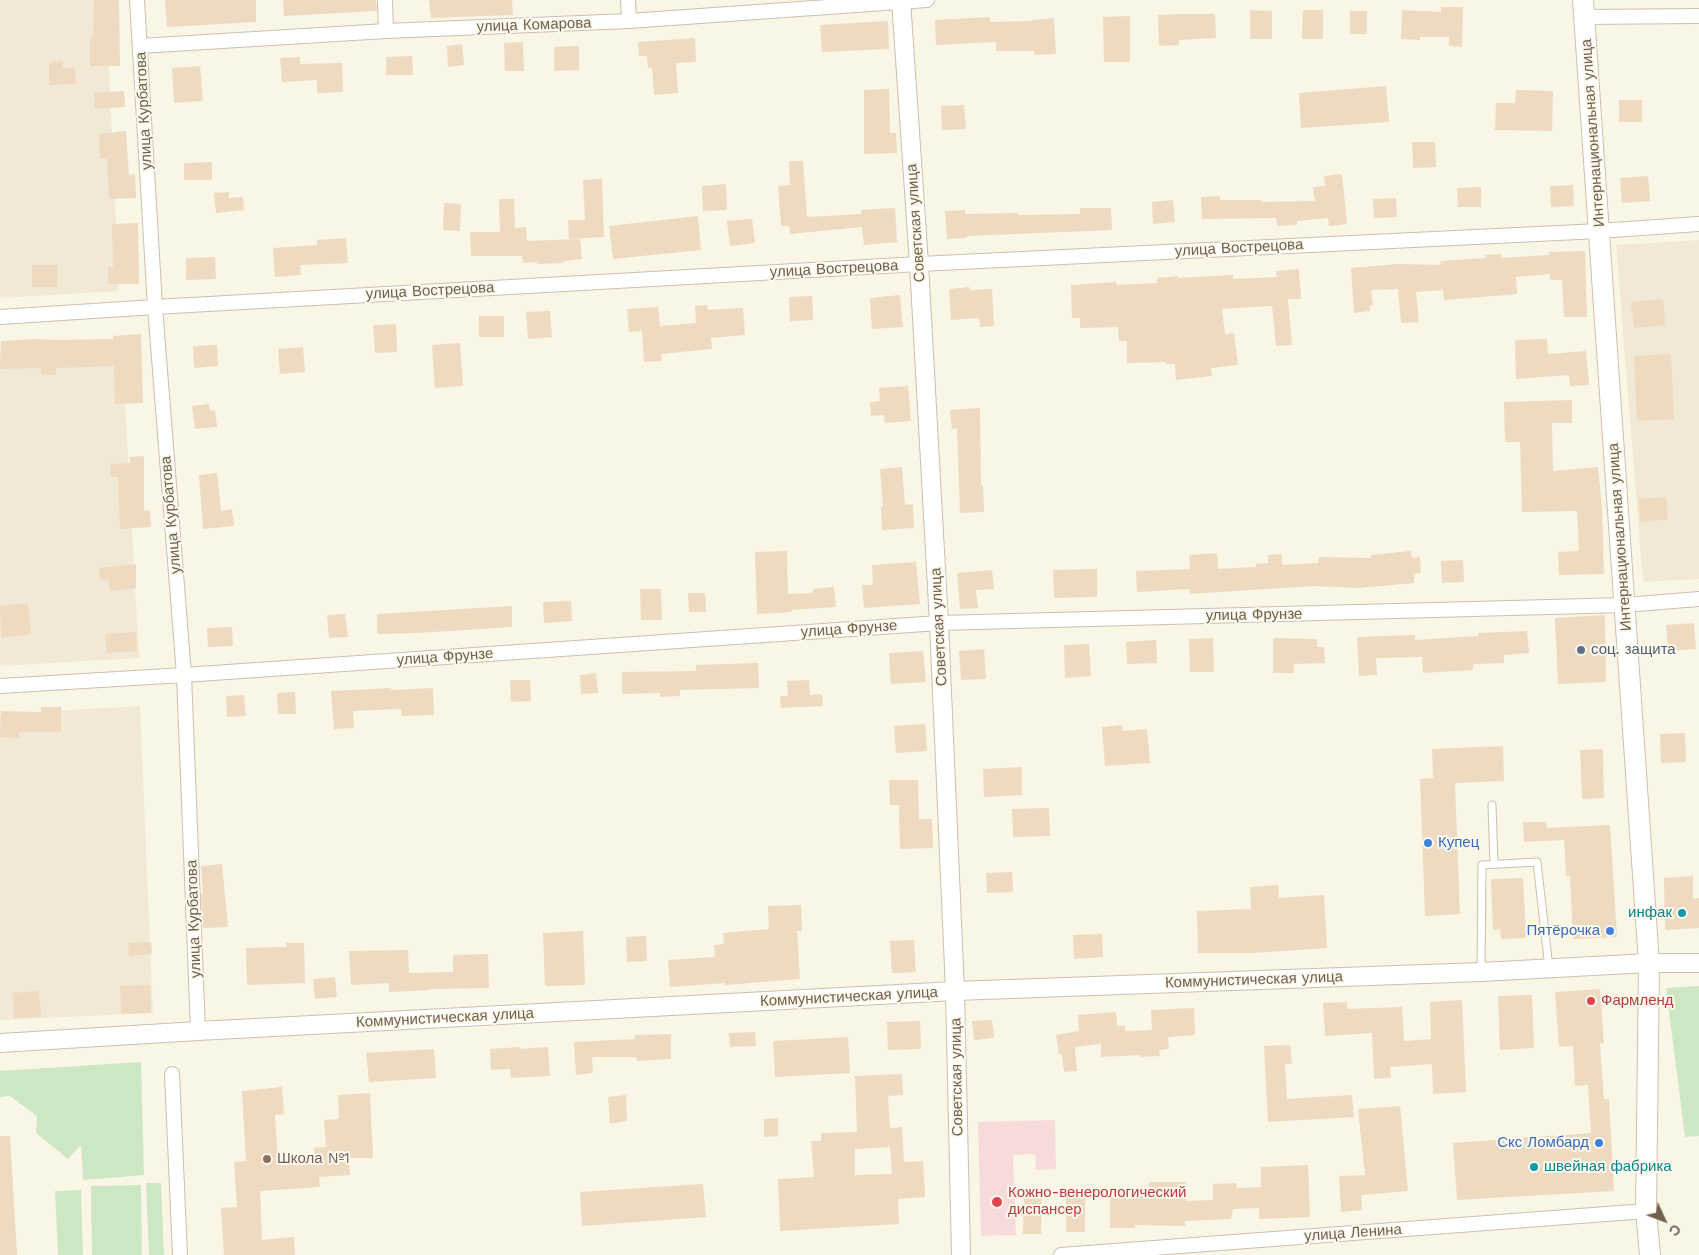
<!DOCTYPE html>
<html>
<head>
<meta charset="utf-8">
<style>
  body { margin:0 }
  #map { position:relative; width:1699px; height:1255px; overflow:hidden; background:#faf6e6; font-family:"Work Sans",sans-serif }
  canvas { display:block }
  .north { position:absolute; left:1639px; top:1195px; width:50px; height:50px; -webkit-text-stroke:4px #fdf9ec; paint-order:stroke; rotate:133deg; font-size:14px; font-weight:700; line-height:20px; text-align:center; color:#71604d }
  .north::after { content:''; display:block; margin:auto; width:18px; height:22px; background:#71604d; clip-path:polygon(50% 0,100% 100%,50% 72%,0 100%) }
</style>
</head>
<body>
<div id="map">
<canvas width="1699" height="1255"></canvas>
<div class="north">С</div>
</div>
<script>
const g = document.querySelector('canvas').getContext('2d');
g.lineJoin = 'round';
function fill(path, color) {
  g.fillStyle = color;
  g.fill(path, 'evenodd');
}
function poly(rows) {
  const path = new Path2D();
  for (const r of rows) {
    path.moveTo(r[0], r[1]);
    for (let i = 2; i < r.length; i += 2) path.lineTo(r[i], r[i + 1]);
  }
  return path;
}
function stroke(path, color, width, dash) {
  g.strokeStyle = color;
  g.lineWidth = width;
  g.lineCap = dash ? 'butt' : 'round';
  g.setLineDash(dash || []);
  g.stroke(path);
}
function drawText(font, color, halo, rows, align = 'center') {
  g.font = font + ' "Work Sans",sans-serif';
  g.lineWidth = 4;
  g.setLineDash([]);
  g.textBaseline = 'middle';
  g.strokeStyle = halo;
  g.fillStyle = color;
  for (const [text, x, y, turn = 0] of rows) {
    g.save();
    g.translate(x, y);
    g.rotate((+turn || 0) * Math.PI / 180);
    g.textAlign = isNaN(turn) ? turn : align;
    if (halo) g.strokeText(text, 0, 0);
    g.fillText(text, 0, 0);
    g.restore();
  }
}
const residential = poly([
  [0,0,106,0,119,291,0,298],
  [1699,240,1699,579,1643,582,1616,245],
  [122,345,139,658,0,666,0,351],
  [140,706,153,1013,0,1020,0,714]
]);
const medical = poly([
  [1055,1120,1056,1169,1036,1170,1035,1154,1013,1155,1016,1235,981,1236,978,1122]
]);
const green = poly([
  [1699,986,1699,1136,1685,1137,1666,988],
  [141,1062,144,1175,83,1180,81,1145,68,1159,36,1133,37,1116,10,1096,0,1097,0,1071],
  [146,1183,161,1183,164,1255,149,1255],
  [141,1185,142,1255,92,1255,91,1186],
  [81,1190,83,1255,58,1255,55,1191]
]);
const building = poly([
  [94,0,119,0,120,66,90,66,90,38,93,37],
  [165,0,256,0,256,22,167,27],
  [283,0,376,0,377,11,284,16],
  [429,0,512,0,513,15,431,18],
  [1441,7,1463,7,1462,47,1449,46,1449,37,1420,37,1420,40,1401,39,1402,10,1441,12],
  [1250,10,1272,11,1272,39,1250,39],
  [1303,10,1323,10,1323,39,1302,39],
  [1350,11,1367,11,1367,34,1350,34],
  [1179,14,1215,14,1216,38,1179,40,1179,45,1159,46,1158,15],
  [1130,16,1130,62,1104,62,1103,17],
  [990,17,990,22,1032,21,1032,20,1054,18,1056,54,1034,55,1034,51,996,51,996,42,936,45,935,20],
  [888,21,889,49,822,52,820,25],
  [695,38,696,62,676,63,678,93,654,95,652,68,648,68,647,56,639,56,638,42],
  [523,42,524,71,505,71,504,43],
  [462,44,464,65,448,67,447,46],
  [579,46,579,70,554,71,554,47],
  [412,56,413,75,386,75,386,57],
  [300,57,300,64,342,63,343,92,317,93,317,80,282,82,280,58],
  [63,61,63,68,75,68,76,84,49,85,49,62],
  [200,66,203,101,174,103,172,68],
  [1386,86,1389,122,1301,128,1299,93],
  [889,89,890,133,896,133,897,153,864,154,864,90],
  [1516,90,1553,91,1552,131,1495,130,1496,103,1515,103],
  [124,91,125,107,95,109,94,93],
  [1619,100,1642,100,1642,122,1619,122],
  [964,105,966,129,942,130,941,106],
  [126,131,129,175,135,174,136,198,109,199,107,159,100,159,99,134],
  [1412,142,1435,142,1436,167,1413,168],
  [789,161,803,161,807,217,861,214,861,210,895,208,897,242,864,245,862,227,790,234,789,226,781,226,778,186,790,185],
  [212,162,212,180,184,180,184,163],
  [1342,174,1347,224,1329,226,1328,218,1297,221,1297,225,1277,226,1276,218,1202,219,1201,197,1220,196,1220,200,1261,200,1261,202,1315,201,1313,187,1325,186,1324,176],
  [1648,176,1650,201,1622,203,1620,178],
  [602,179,604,237,569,239,568,220,585,220,583,180],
  [726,184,727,210,703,211,702,186],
  [1573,185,1574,206,1551,207,1550,186],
  [1481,187,1481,207,1458,207,1457,188],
  [229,192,229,198,243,197,244,210,216,213,214,193],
  [1396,198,1397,217,1374,218,1373,199],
  [499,199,514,199,515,228,526,227,527,241,580,239,582,259,564,261,564,263,537,264,537,262,523,263,522,256,471,256,470,232,500,232],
  [1173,200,1175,222,1153,224,1152,202],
  [444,203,461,204,460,231,443,230],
  [1080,208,1111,208,1112,230,967,236,967,238,947,239,945,211,965,210,965,214,1018,213,1018,215,1080,214],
  [698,216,701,250,613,259,609,226],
  [752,219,755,243,730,246,727,221],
  [138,223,139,284,108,284,108,267,113,267,112,224],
  [346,238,348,263,300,265,301,275,275,277,273,248,317,245,317,240],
  [1585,251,1587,317,1564,317,1562,280,1550,280,1550,274,1516,277,1517,294,1444,300,1443,290,1416,292,1419,322,1401,323,1398,289,1371,290,1373,305,1370,306,1370,311,1354,313,1351,268,1397,264,1441,265,1440,261,1486,258,1485,255,1501,254,1501,258,1549,255,1549,252],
  [215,257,216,279,186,280,186,258],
  [32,265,58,265,57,287,32,287],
  [1299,269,1301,299,1288,299,1292,345,1276,346,1272,306,1222,309,1225,334,1234,333,1238,365,1211,368,1212,376,1176,380,1175,364,1166,364,1166,362,1127,363,1127,341,1119,341,1118,327,1080,328,1080,318,1072,318,1071,285,1116,282,1117,285,1157,283,1157,278,1178,276,1178,278,1233,275,1233,279,1277,277,1276,271],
  [969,287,970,290,992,289,994,326,980,327,979,318,951,320,949,289],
  [900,295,903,327,872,329,870,298],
  [812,296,813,320,790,321,789,297],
  [1663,299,1665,325,1634,328,1631,302],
  [707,305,708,310,743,308,745,335,711,338,712,349,661,354,662,361,644,362,642,331,629,332,627,309,658,307,660,326,696,323,695,306],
  [550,311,552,337,528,339,526,312],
  [479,316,504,316,504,337,479,337],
  [396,324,397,352,375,353,373,325],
  [141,334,143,403,115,404,114,366,56,368,56,375,41,374,41,368,0,369,1,341,36,339,57,340,113,339,113,336],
  [1547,339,1548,354,1586,351,1589,385,1570,386,1569,375,1516,379,1515,340],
  [460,343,463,386,435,388,432,345],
  [217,345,218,366,194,368,193,346],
  [303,347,305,372,280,374,278,349],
  [1671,354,1674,419,1637,421,1634,356],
  [908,386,911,421,885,423,884,415,871,416,870,402,880,401,879,388],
  [1572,400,1572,423,1552,423,1553,471,1598,467,1602,507,1604,574,1559,575,1558,552,1579,551,1577,511,1522,512,1520,442,1505,442,1504,402],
  [209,404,210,411,215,410,217,427,195,429,192,406],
  [980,408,981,486,983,486,984,512,960,513,957,428,952,429,950,410],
  [144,456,144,511,150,510,151,527,120,529,118,477,111,477,110,464,130,463,130,457],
  [902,467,905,505,913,504,914,528,882,530,881,506,883,506,880,469],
  [217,473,221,511,232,509,234,526,203,529,199,475],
  [1666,497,1668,519,1640,522,1639,499],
  [787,551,788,594,813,593,813,589,834,587,836,607,791,610,792,612,757,614,755,552],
  [1411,551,1412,558,1420,557,1421,573,1414,574,1414,583,1359,588,1314,586,1190,594,1189,589,1137,592,1136,571,1190,569,1189,555,1217,553,1218,569,1256,567,1256,564,1268,563,1268,555,1282,554,1282,565,1318,563,1319,557,1371,558,1371,555],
  [1463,560,1464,582,1442,583,1441,561],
  [916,562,920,604,864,608,862,585,873,585,872,565],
  [136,564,136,588,110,591,108,579,100,580,99,568],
  [1097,569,1097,597,1054,598,1053,570],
  [992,570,994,589,976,590,978,608,960,609,957,573],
  [640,589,661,589,662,620,641,620],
  [688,593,705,593,706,612,689,612],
  [571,601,572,621,544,623,543,602],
  [28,603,31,634,1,638,0,606],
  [512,606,512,627,417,633,377,634,377,614],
  [345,614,348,637,329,638,327,615],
  [1605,615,1606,682,1558,684,1555,618],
  [1694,623,1696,649,1668,651,1666,625],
  [232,627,233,646,208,647,207,628],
  [1527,631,1529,653,1504,655,1504,663,1473,664,1473,670,1423,673,1422,657,1376,658,1377,675,1359,676,1357,637,1415,635,1415,640,1478,636,1478,633],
  [136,632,137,651,107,653,105,634],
  [1213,638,1214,672,1190,672,1189,639],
  [1273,638,1317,639,1317,647,1324,647,1325,663,1294,664,1294,673,1273,673],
  [1156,640,1157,663,1127,664,1126,642],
  [1089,644,1091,676,1065,678,1064,645],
  [984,649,986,679,961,680,959,651],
  [923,651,926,682,891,684,889,653],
  [758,663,759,688,680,690,680,696,660,697,660,693,622,694,622,672,696,671,696,665],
  [596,673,598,693,581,694,580,675],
  [510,680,530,680,531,701,511,702],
  [809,680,810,695,822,694,823,706,781,708,780,696,788,696,787,681],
  [391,688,391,690,433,688,434,715,402,716,401,709,353,711,354,728,334,729,331,691],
  [295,692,296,714,278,714,277,693],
  [244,695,246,716,227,717,226,696],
  [41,707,61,707,61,732,19,732,19,738,0,737,1,711,41,712],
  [925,724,927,751,896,753,894,726],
  [1122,725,1123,731,1147,729,1150,763,1105,766,1102,727],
  [1685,733,1686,762,1661,763,1660,734],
  [1503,746,1504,781,1455,783,1460,914,1425,916,1420,779,1433,778,1432,749],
  [1603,749,1604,798,1582,799,1580,750],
  [1022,767,1022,795,984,797,983,769],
  [889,780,918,780,919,819,932,819,933,848,900,849,899,805,890,805],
  [1049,808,1050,836,1013,837,1012,809],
  [1523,822,1546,822,1547,828,1610,825,1617,937,1573,939,1570,876,1566,876,1564,840,1524,842],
  [222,864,228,927,203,928,201,894,203,894,201,866],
  [1012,872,1013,892,987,893,986,873],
  [1693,876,1693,899,1699,898,1699,928,1665,930,1664,878],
  [1523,878,1526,938,1501,939,1500,929,1493,930,1491,879],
  [1278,885,1279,898,1324,895,1327,948,1253,953,1198,953,1197,911,1251,909,1250,887],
  [801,905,802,931,797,931,800,979,726,985,725,983,670,987,668,960,715,957,714,945,724,944,723,933,769,929,768,906],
  [583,931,585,985,545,986,543,933],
  [1102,934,1103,957,1074,959,1073,935],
  [646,936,647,961,627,962,626,937],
  [914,940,916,972,892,973,890,941],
  [151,942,152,954,129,956,128,943],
  [286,943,304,943,305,983,247,985,246,948,287,947],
  [408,950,409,973,453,972,453,955,488,954,489,988,430,989,430,990,389,992,389,983,351,985,349,951],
  [335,977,337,997,315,999,313,979],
  [150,985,151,1013,121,1014,120,986],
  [1600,989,1604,1043,1600,1044,1604,1099,1609,1099,1614,1191,1457,1200,1453,1143,1591,1133,1588,1085,1575,1086,1573,1046,1559,1047,1555,992],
  [39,991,41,1017,14,1018,13,993],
  [1532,995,1534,1048,1500,1050,1498,996],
  [1462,1000,1466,1092,1433,1094,1432,1064,1390,1067,1391,1078,1374,1079,1372,1033,1325,1036,1323,1003,1347,1002,1347,1009,1402,1007,1404,1041,1431,1039,1430,1002],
  [1194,1008,1195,1035,1168,1037,1169,1049,1159,1050,1160,1056,1141,1057,1141,1055,1101,1057,1101,1044,1075,1047,1077,1071,1064,1072,1062,1054,1059,1055,1056,1035,1079,1031,1078,1015,1116,1012,1117,1026,1125,1026,1125,1031,1152,1030,1151,1010],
  [992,1020,994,1038,974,1040,972,1021],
  [920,1021,921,1049,888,1050,887,1022],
  [755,1032,756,1046,730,1047,729,1033],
  [671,1034,671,1059,637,1061,636,1057,592,1057,593,1073,576,1075,574,1042,635,1039,635,1035],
  [848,1037,850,1073,775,1077,773,1041],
  [1290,1045,1292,1064,1285,1064,1287,1099,1352,1095,1354,1117,1268,1122,1264,1046],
  [520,1047,520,1049,548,1047,550,1076,511,1078,510,1069,491,1070,490,1049],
  [434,1049,436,1078,369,1082,366,1053],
  [902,1074,903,1095,888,1096,890,1128,902,1127,904,1162,923,1161,925,1197,898,1199,899,1224,780,1231,778,1179,814,1177,811,1141,821,1141,821,1133,857,1132,855,1076],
  [890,1147,892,1174,855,1175,855,1149],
  [282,1087,284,1114,275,1115,278,1159,315,1156,314,1148,326,1147,324,1120,339,1119,338,1095,370,1093,373,1158,349,1158,350,1175,319,1177,320,1187,260,1191,262,1240,294,1237,295,1255,224,1255,221,1208,237,1207,234,1162,246,1161,242,1091],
  [626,1095,627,1121,610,1124,608,1097],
  [1400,1106,1408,1191,1361,1195,1362,1210,1341,1212,1339,1176,1365,1175,1358,1109],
  [778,1118,778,1136,764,1137,764,1119],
  [0,1136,10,1136,17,1255,0,1255],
  [1308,1165,1310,1217,1259,1219,1259,1208,1233,1209,1231,1219,1185,1221,1185,1226,1135,1225,1135,1228,1110,1228,1110,1195,1149,1194,1149,1182,1186,1182,1186,1201,1213,1200,1213,1184,1236,1183,1237,1188,1261,1187,1261,1167],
  [703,1184,706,1217,582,1226,580,1192],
  [1024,1193,1042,1193,1041,1234,1023,1234],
  [1066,1195,1085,1195,1085,1232,1066,1232]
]);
const service = poly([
  [1492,805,1494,864],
  [1481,972,1482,865,1537,862,1549,968]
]);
const minor = poly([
  [137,0,155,307,184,675,198,1031],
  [385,0,386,31],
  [628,0,629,21],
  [1585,17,1699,16],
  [140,46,386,31,629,21,927,0],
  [0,317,155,307,919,264,1599,231,1699,224],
  [0,686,184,675,939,623,1625,605,1699,599],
  [172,1074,180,1255],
  [1061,1255,1646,1211]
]);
const tertiary = poly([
  [901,0,919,264,939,623,955,991,961,1255],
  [0,1043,198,1031,955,991,1481,972,1649,963,1699,963]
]);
const secondary = poly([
  [1583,0,1649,963,1646,1211,1650,1255]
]);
const markers = [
  [1581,650,5,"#5c6f8a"],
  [1428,843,5,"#3f7fe0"],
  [1682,913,5,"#0f9aa8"],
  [1610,931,5,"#3f7fe0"],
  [1591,1001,5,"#e0444e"],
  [1599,1143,5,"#3f7fe0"],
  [267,1159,5,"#8d6e63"],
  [1534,1167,5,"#0f9aa8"],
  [997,1202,6,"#e0444e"]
];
const streetNames = [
  ["улица Комарова",534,25,-2],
  ["улица Курбатова",144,111,-93],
  ["Интернациональная улица",1593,133,-94],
  ["Советская улица",916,223,-94],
  ["улица Вострецова",1239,248,-3],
  ["улица Вострецова",834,269,-3],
  ["улица Вострецова",430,291,-3],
  ["улица Курбатова",171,515,-95],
  ["Интернациональная улица",1620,537,-94],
  ["улица Фрунзе",1254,615,-1],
  ["Советская улица",939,627,-93],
  ["улица Фрунзе",849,629,-4],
  ["улица Фрунзе",445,657,-4],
  ["улица Курбатова",194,919,-92],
  ["Коммунистическая улица",1254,980,-2],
  ["Коммунистическая улица",849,997,-3],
  ["Коммунистическая улица",445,1018,-3],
  ["Советская улица",957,1077,-91],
  ["улица Ленина",1353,1233,-4]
];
const serviceNames = [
  ["соц. защита",1591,650]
];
const shopNames = [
  ["Купец",1438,843,"left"],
  ["Пятёрочка",1600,931],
  ["Скс Ломбард",1589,1143]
];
const cultureNames = [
  ["инфак",1672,913],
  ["швейная фабрика",1544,1167,"left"]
];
const healthNames = [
  ["Фармленд",1601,1001],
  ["Кожно-венерологический",1008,1193],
  ["диспансер",1008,1210]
];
const educationNames = [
  ["Школа №1",277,1159]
];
fill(residential, '#f1e9d5');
fill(medical, '#f7dbda');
fill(green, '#cde7c5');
fill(building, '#eddac0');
stroke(service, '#cbbfad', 9);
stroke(minor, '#cbbfad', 16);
stroke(tertiary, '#cbbfad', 20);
stroke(secondary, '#cdc0ab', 22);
stroke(service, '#fff', 7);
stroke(minor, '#fff', 14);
stroke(tertiary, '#fff', 18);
stroke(secondary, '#fff', 20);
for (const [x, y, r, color] of markers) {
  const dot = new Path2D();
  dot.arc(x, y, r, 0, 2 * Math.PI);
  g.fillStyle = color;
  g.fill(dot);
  stroke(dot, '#fdf9ec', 2);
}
drawText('15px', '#71604d', '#fdf9ec', streetNames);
drawText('15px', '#4e5e75', '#fdf9ec', serviceNames, 'left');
drawText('15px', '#366cbe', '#fdf9ec', shopNames, 'right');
drawText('15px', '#0d838f', '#fdf9ec', cultureNames, 'right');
drawText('15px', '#be3a42', '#fdf9ec', healthNames, 'left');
drawText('15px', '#785e54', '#fdf9ec', educationNames, 'left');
</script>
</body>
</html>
